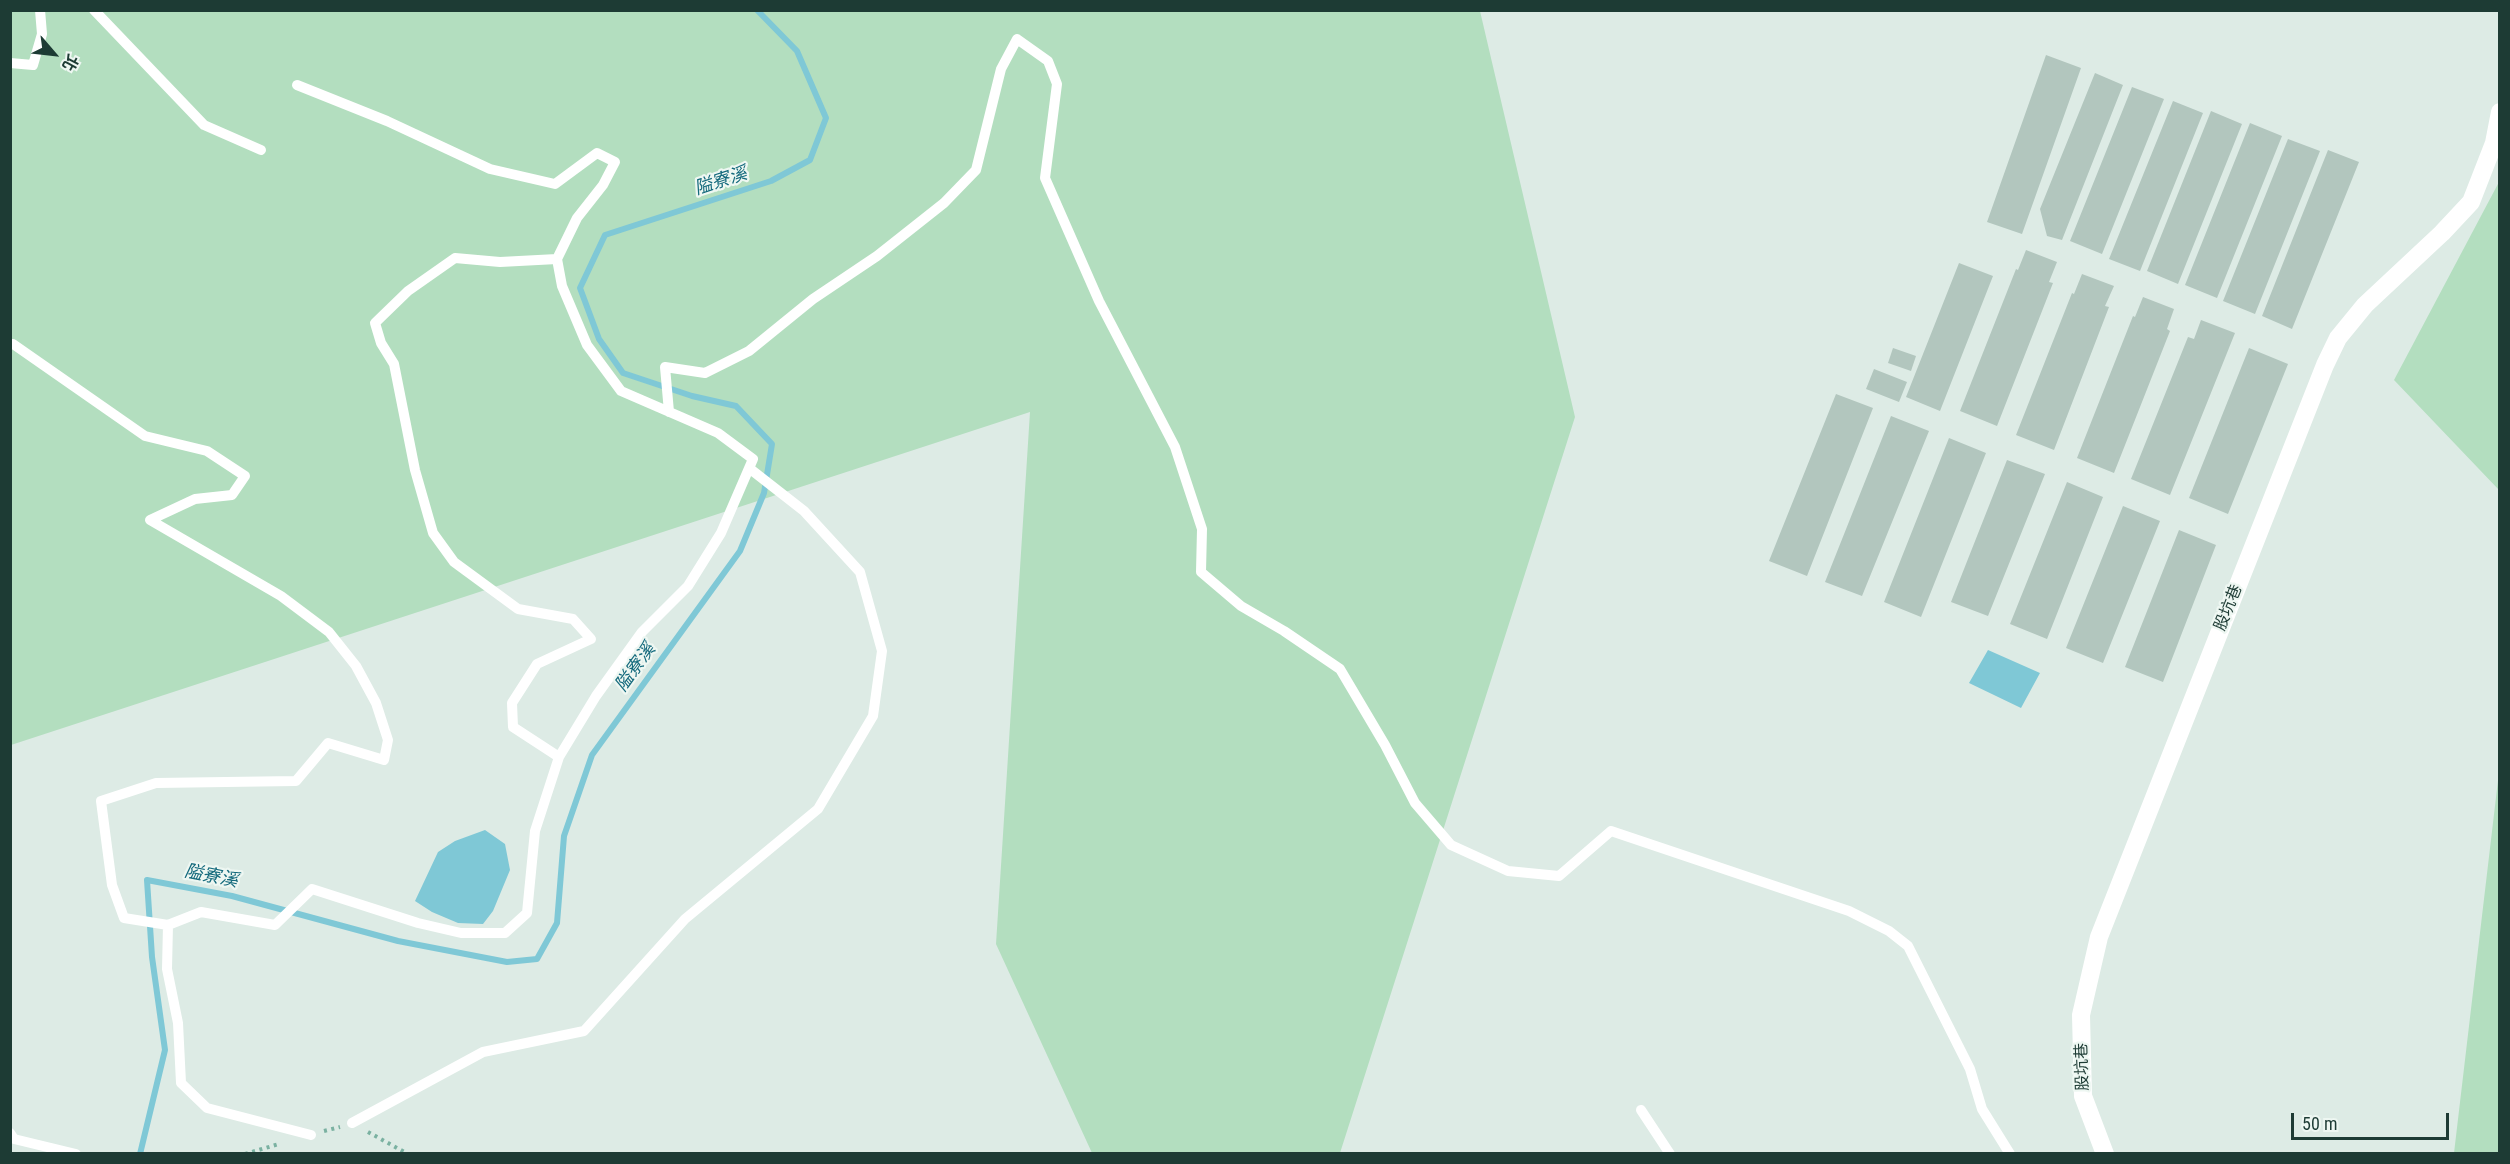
<!DOCTYPE html>
<html>
<head>
<meta charset="utf-8">
<style>
  body { margin:0 }
  #map { position:relative; width:2510px; height:1164px; overflow:hidden; background:#ddebe5; font-family:"Roboto Condensed","Noto Sans TC",sans-serif }
  canvas { display:block }
  .frame { position:absolute; inset:0; border:12px solid #1d3b34; pointer-events:none }
  .north { position:absolute; left:24px; top:24px; width:60px; height:60px; -webkit-text-stroke:4px #eef7f2; paint-order:stroke; rotate:118deg; font-size:16px; font-weight:700; line-height:24px; text-align:center; color:#1d3b34 }
  .north::after { content:''; display:block; margin:auto; width:21px; height:27px; background:#1d3b34; clip-path:polygon(50% 0,100% 100%,50% 72%,0 100%) }
  .scale { position:absolute; left:2291px; top:1113px; width:158px; height:27px; box-sizing:border-box; border:3px solid #1d3b34; border-top:0; padding-left:8px; font-size:18px; line-height:21px; white-space:nowrap; color:#1d3b34; -webkit-text-stroke:4px #eef7f2; paint-order:stroke }
</style>
</head>
<body>
<div id="map">
<canvas width="2510" height="1164"></canvas>
<div class="frame"></div>
<div class="north">北</div>
<div class="scale">50 m</div>
</div>
<script>
const g = document.querySelector('canvas').getContext('2d');
g.lineJoin = 'round';
function fill(path, color) {
  g.fillStyle = color;
  g.fill(path, 'evenodd');
}
function poly(rows) {
  const path = new Path2D();
  for (const r of rows) {
    path.moveTo(r[0], r[1]);
    for (let i = 2; i < r.length; i += 2) path.lineTo(r[i], r[i + 1]);
  }
  return path;
}
function stroke(path, color, width, dash) {
  g.strokeStyle = color;
  g.lineWidth = width;
  g.lineCap = dash ? 'butt' : 'round';
  g.setLineDash(dash || []);
  g.stroke(path);
}
function drawText(font, color, halo, rows, align = 'center') {
  g.font = font + ' "Roboto Condensed","Noto Sans TC",sans-serif';
  g.lineWidth = 4.5;
  g.setLineDash([]);
  g.textBaseline = 'middle';
  g.strokeStyle = halo;
  g.fillStyle = color;
  for (const [text, x, y, turn = 0] of rows) {
    g.save();
    g.translate(x, y);
    g.rotate((+turn || 0) * Math.PI / 180);
    g.textAlign = isNaN(turn) ? turn : align;
    if (halo) g.strokeText(text, 0, 0);
    g.fillText(text, 0, 0);
    g.restore();
  }
}
const green = poly([
  [10,11,1480,11,1575,417,1340,1153,1092,1153,996,944,1030,412,11,745],
  [2499,182,2499,490,2394,380],
  [2499,772,2499,1153,2454,1153]
]);
const water = poly([
  [1988,650,2040,673,2021,708,1969,683],
  [485,830,505,844,510,870,493,911,483,924,458,923,432,912,415,901,438,852,455,841]
]);
const stream = poly([
  [140,1154,165,1050,152,957,147,880,232,896,398,941,507,962,537,959,557,923,564,836,592,755,740,551,764,493,772,444,736,406,692,396,623,373,599,339,580,288,605,235,771,181,810,160,826,118,797,51,757,10]
]);
const building = poly([
  [2046,55,2081,68,2022,234,1987,222],
  [2095,73,2123,85,2062,240,2047,236,2040,209],
  [2132,87,2164,99,2102,254,2070,241],
  [2173,101,2203,113,2140,271,2109,259],
  [2211,111,2242,124,2178,284,2147,271],
  [2250,123,2282,136,2217,298,2185,285],
  [2288,139,2320,151,2255,314,2223,301],
  [2328,150,2359,162,2292,329,2262,316],
  [2026,250,2057,262,2049,282,2053,283,1997,426,1960,411,2016,269,2018,270],
  [1959,263,1993,276,1940,411,1906,397],
  [2082,274,2114,286,2105,306,2109,307,2054,450,2016,435,2072,293,2074,294],
  [2143,297,2174,309,2167,329,2170,331,2114,473,2077,458,2133,316,2135,317],
  [2201,320,2235,333,2170,495,2131,479,2188,337,2194,339],
  [1893,348,1916,356,1911,371,1888,363],
  [2249,348,2288,364,2228,514,2189,498],
  [1874,369,1907,382,1899,402,1866,389],
  [1836,394,1873,408,1807,576,1769,561],
  [1891,416,1929,431,1862,596,1825,582],
  [1949,438,1986,453,1921,617,1884,602],
  [2007,460,2045,474,1988,616,1951,602],
  [2067,482,2103,497,2047,639,2010,624],
  [2123,506,2160,521,2103,663,2066,648],
  [2179,530,2216,545,2163,682,2125,667]
]);
const path = poly([
  [324,1131,340,1127],
  [368,1132,408,1154],
  [245,1154,279,1144]
]);
const service = poly([
  [94,10,204,125,261,150],
  [10,63,33,65,42,34,40,10],
  [297,85,387,121,490,169,555,184,597,153,615,162,603,185,577,218,557,259,562,286,587,345,621,391,718,433,753,459,721,533,688,586,642,632,596,696,559,757,535,831,527,913,505,933,461,933,418,923,312,889,275,925,201,912,168,925,167,969,178,1023,181,1083,207,1108,311,1135],
  [557,259,500,262,455,258,408,291,375,323,381,343,394,364,415,470,433,533,454,562,518,609,573,619,591,639,537,664,512,703,513,727,559,757],
  [13,344,145,436,207,451,245,476,232,495,195,499,150,520,281,596,329,632,356,666,376,703,388,740,384,760,328,743,296,781,156,783,101,801,112,885,124,918,168,925],
  [669,412,665,367,705,373,749,351,813,299,877,256,944,203,976,170,1001,69,1017,39,1048,61,1057,84,1045,178,1099,301,1175,447,1202,529,1201,572,1241,606,1284,631,1340,669,1385,745,1415,803,1451,845,1508,871,1559,876,1611,831,1849,911,1889,931,1908,946,1970,1069,1982,1109,2010,1154],
  [1641,1110,1670,1154],
  [352,1123,483,1052,584,1031,685,919,818,809,873,716,882,651,860,572,804,511,749,468],
  [10,1133,14,1139,76,1154]
]);
const tertiary = poly([
  [2105,1154,2083,1096,2081,1015,2099,937,2325,365,2338,338,2365,305,2442,233,2471,202,2494,143,2500,112]
]);
const streetNames = [
  ["股坑巷",2229,608,-68],
  ["股坑巷",2083,1067,-92]
];
const waterNames = [
  ["隘寮溪",721,182,-18],
  ["隘寮溪",636,668,-54],
  ["隘寮溪",211,877,11]
];
fill(green, '#b3debf');
fill(water, '#7fc8d6');
stroke(stream, '#7fc8d6', 6);
fill(building, '#b2c6be');
stroke(path, '#7ab1a1', 4, [3, 4.5]);
stroke(service, '#fff', 10);
stroke(tertiary, '#fff', 18);
drawText('16px', '#1d3b34', '#eef7f2', streetNames);
drawText('italic 18px', '#13697c', '#eef7f2', waterNames);
</script>
</body>
</html>
